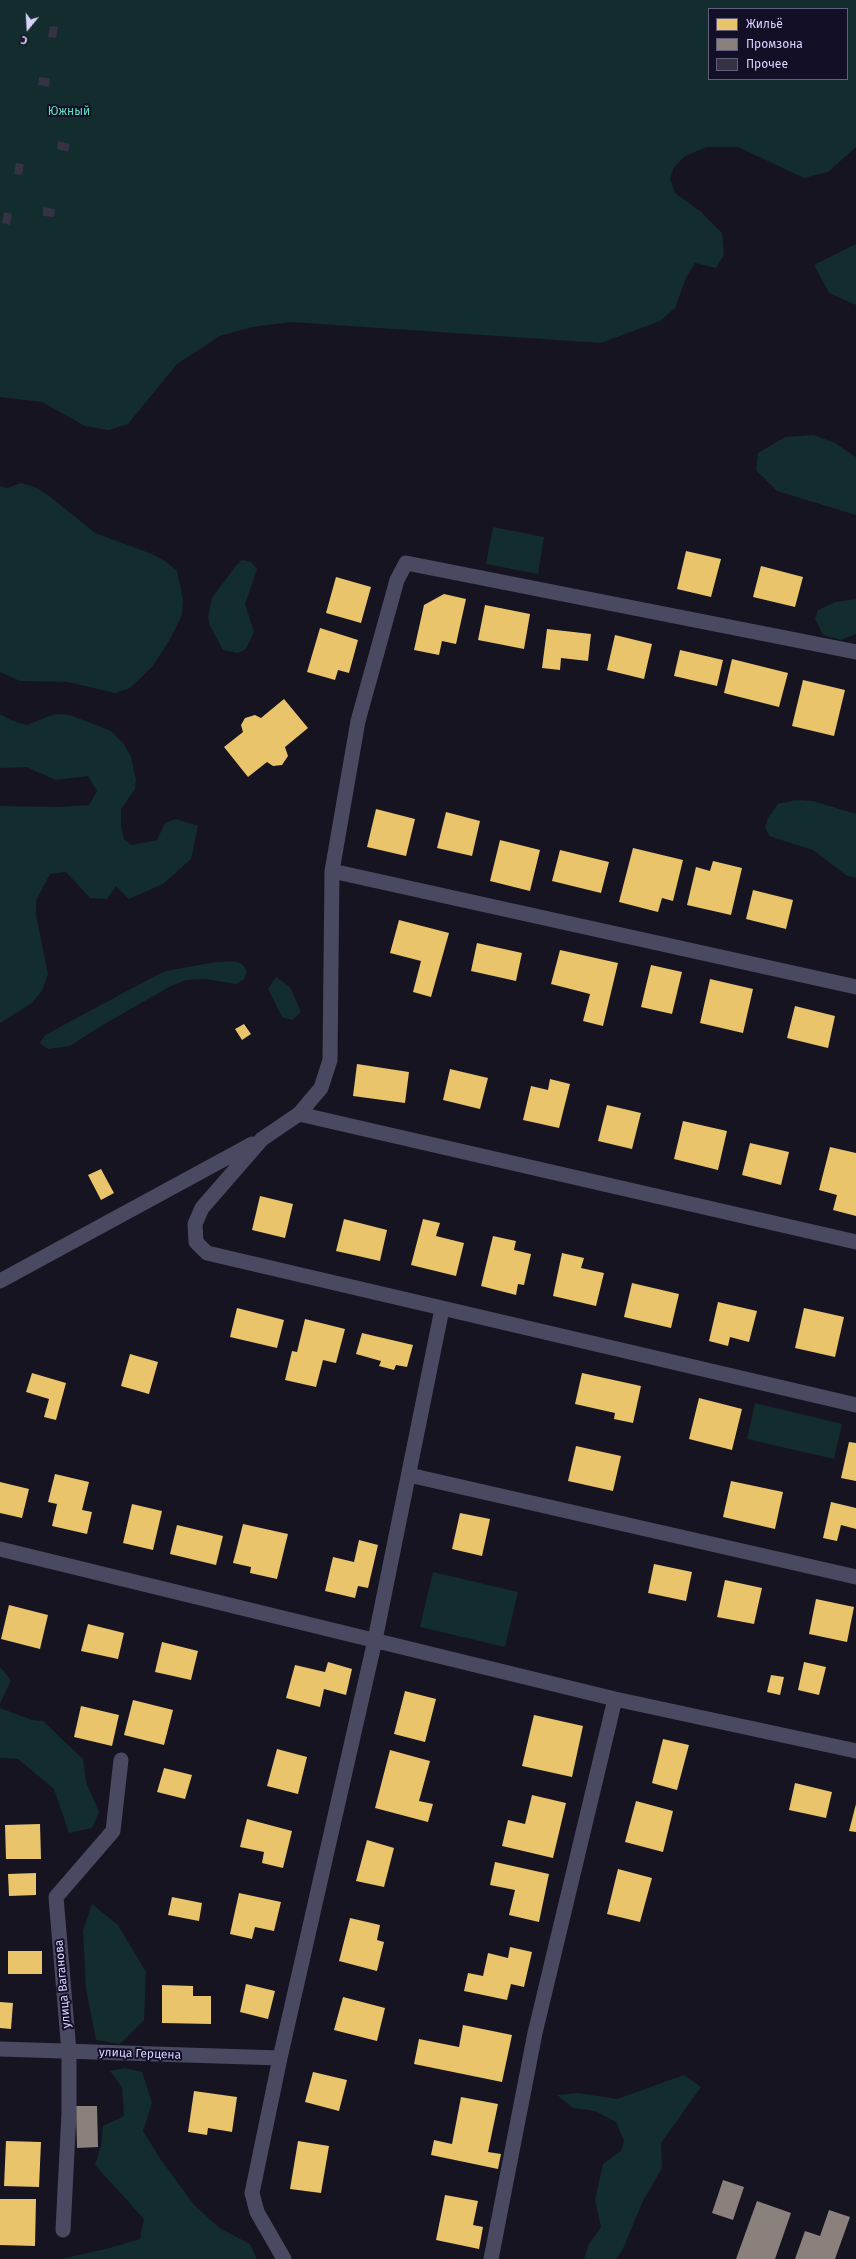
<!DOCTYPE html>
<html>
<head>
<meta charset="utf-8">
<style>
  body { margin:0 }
  #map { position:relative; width:856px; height:2259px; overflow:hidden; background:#161421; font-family:"Fira Sans",sans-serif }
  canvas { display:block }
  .legend { position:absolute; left:708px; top:8px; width:140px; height:72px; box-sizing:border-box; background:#130f26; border:1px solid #625e7d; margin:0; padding:5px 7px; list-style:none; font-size:12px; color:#d9d4ff }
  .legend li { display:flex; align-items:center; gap:8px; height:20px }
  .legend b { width:20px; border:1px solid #625e7d }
  .north { position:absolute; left:8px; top:8px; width:40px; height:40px; -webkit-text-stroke:3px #130f26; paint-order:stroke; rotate:198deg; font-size:11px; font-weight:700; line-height:16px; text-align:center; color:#d9d4ff }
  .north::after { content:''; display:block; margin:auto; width:14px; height:18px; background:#d9d4ff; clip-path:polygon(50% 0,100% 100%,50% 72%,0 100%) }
</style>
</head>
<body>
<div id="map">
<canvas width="856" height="2259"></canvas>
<ul class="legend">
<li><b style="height:11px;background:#e9c46a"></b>Жильё</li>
<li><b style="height:11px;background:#8a817c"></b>Промзона</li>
<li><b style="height:11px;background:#343243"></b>Прочее</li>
</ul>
<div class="north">С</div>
</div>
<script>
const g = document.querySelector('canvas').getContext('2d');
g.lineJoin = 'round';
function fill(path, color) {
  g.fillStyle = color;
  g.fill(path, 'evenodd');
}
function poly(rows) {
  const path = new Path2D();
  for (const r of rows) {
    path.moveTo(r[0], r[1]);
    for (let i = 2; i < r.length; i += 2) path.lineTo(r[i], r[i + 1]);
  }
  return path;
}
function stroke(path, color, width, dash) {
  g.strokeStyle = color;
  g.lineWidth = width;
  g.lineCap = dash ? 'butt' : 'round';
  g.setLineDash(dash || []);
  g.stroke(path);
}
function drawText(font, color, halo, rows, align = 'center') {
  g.font = font + ' "Fira Sans",sans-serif';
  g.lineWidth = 4;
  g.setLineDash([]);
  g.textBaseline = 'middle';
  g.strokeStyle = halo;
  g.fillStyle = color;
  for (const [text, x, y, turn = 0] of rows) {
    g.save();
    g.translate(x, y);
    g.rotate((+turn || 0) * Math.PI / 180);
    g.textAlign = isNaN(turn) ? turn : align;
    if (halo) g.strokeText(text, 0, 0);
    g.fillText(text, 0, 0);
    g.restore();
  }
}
const green = poly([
  [0,0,856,0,856,147,828,172,804,178,738,147,707,147,685,156,674,167,670,179,675,193,700,211,722,233,724,255,716,268,695,263,686,278,675,308,660,321,601,343,291,322,252,327,220,336,177,364,128,424,109,430,85,426,42,402,0,397],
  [709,9,847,9,847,79,709,79],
  [856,244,856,305,829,293,814,265],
  [814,435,835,443,856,457,856,515,777,491,756,470,758,453,785,437],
  [21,483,35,487,48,495,95,533,152,554,165,561,177,571,183,599,182,615,169,641,152,667,130,688,115,693,68,682,20,681,0,672,0,486,7,488],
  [493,527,544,537,538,574,486,564],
  [242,560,251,562,257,569,245,604,254,632,246,649,238,653,223,650,210,626,208,617,212,598,235,567],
  [856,599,856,634,841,640,823,635,815,619,818,610,836,602],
  [0,714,11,720,26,725,55,714,70,715,111,731,124,744,131,757,136,780,135,789,121,809,121,825,124,839,131,845,157,840,165,823,176,819,198,826,191,859,163,884,129,899,116,886,107,899,90,898,66,872,50,874,36,901,36,915,48,974,42,991,32,1003,0,1023,0,806,58,807,89,805,97,791,88,776,56,780,26,767,0,768],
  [795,800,813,801,856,814,856,878,846,875,813,850,769,836,765,827,768,818,778,804],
  [234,961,242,964,247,971,244,979,236,984,206,979,186,980,169,987,101,1026,70,1046,48,1049,40,1043,45,1035,155,976,166,971,216,962],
  [276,977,290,987,301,1012,292,1020,282,1017,268,989],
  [755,1403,842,1424,834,1459,747,1439],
  [433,1572,518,1592,505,1647,420,1627],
  [0,1667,11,1680,0,1704],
  [0,1708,32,1720,43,1721,83,1759,86,1782,99,1812,92,1828,69,1833,54,1789,18,1759,0,1758],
  [92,1904,118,1925,146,1972,144,2020,120,2044,96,2040,86,1989,83,1931],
  [125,2068,142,2072,152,2103,143,2131,161,2160,195,2206,221,2229,250,2244,257,2259,61,2259,110,2248,140,2239,144,2219,95,2165,101,2146,103,2126,124,2116,122,2087,110,2071],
  [684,2075,701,2087,661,2143,662,2168,643,2201,622,2251,616,2259,584,2259,589,2244,601,2227,595,2200,603,2164,621,2151,624,2141,616,2122,595,2111,573,2108,557,2095,578,2093,617,2099]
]);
const homes = poly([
  [686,551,721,559,711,597,677,589],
  [761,566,803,577,795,607,753,597],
  [336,577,371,587,361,623,326,613],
  [444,594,466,599,456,644,442,641,439,655,414,650,424,605],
  [485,605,530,614,524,649,478,640],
  [320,628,358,640,349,673,338,670,335,680,307,672],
  [547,629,591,634,588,661,561,658,560,670,542,668],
  [615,635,652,644,644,679,607,670],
  [680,650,723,660,717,686,674,676],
  [732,659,788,673,779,707,724,693],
  [803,680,845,690,834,736,792,726],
  [284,699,308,728,285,747,288,756,282,765,273,766,267,762,248,777,224,747,243,732,241,725,245,718,255,715,261,718],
  [376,809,415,819,406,856,367,847],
  [446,812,480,821,472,856,437,848],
  [500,840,540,850,530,891,490,881],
  [633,848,683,860,673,901,662,898,658,912,619,902],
  [560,850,609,862,601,893,552,881],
  [713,861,742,868,731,915,687,905,696,867,710,871],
  [753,890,793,900,786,929,746,919],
  [399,920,449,933,431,997,413,992,421,961,390,953],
  [477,943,522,953,516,981,471,971],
  [560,950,618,963,603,1026,583,1021,590,994,551,984],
  [651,965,682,972,672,1014,641,1007],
  [710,979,753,989,743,1033,700,1023],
  [795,1006,835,1016,828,1048,787,1038],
  [244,1024,251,1034,242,1040,235,1029],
  [357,1064,409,1072,405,1103,353,1096],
  [450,1069,488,1078,480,1109,443,1100],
  [550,1079,570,1084,559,1128,523,1120,531,1086,548,1090],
  [607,1105,641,1113,632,1149,598,1141],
  [683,1121,727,1131,718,1170,674,1159],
  [750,1143,789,1152,781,1185,742,1175],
  [830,1147,856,1153,856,1216,833,1210,837,1195,819,1190],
  [101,1169,114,1193,101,1200,88,1175],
  [260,1196,293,1204,285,1238,252,1230],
  [344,1219,387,1230,380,1261,336,1251],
  [423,1219,440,1223,436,1236,464,1243,456,1276,411,1265],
  [493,1236,516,1241,514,1250,531,1254,524,1285,518,1284,516,1295,481,1286],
  [562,1253,584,1258,581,1268,604,1273,596,1306,553,1296],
  [632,1283,679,1294,671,1328,624,1317],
  [718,1302,757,1311,749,1342,730,1337,728,1346,709,1341],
  [237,1308,284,1320,277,1348,230,1337],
  [804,1308,844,1317,835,1357,795,1348],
  [305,1319,345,1329,336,1363,323,1360,316,1387,285,1380,292,1351,297,1352],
  [362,1333,413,1345,407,1367,396,1365,394,1370,379,1366,381,1361,356,1354],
  [130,1354,158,1362,149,1394,121,1386],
  [32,1373,66,1383,56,1420,44,1417,49,1399,26,1392],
  [582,1373,641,1386,633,1423,614,1419,615,1413,575,1404],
  [699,1398,742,1409,732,1450,689,1439],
  [849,1442,856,1443,856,1481,841,1478],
  [576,1446,621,1456,613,1491,568,1481],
  [55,1474,89,1482,82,1510,92,1512,87,1534,52,1526,57,1504,48,1502],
  [731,1481,783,1492,775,1529,723,1517],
  [0,1482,29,1489,22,1518,0,1513],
  [831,1502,856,1508,856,1529,841,1525,837,1541,823,1538],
  [132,1504,162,1511,153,1550,123,1543],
  [460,1513,490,1519,482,1556,452,1549],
  [243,1524,288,1534,277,1579,250,1573,251,1567,233,1563],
  [177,1525,223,1536,216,1565,170,1554],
  [359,1540,378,1545,368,1588,358,1586,355,1598,325,1591,333,1557,354,1562],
  [654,1564,692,1572,686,1601,648,1593],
  [725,1580,762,1588,754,1624,717,1617],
  [816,1599,854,1607,847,1642,809,1634],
  [9,1605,48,1615,40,1649,1,1639],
  [88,1624,124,1633,118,1659,81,1651],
  [162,1642,198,1651,191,1680,155,1672],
  [328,1662,352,1669,346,1695,324,1689,320,1707,286,1698,295,1665,325,1672],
  [804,1662,826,1667,819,1695,798,1690],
  [771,1675,784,1677,780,1695,767,1692],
  [405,1691,436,1699,425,1742,394,1734],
  [133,1700,173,1710,164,1745,124,1735],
  [81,1706,119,1715,112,1746,74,1737],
  [534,1715,583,1726,572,1777,522,1766],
  [663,1739,689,1745,677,1790,652,1783],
  [277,1749,307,1757,298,1794,267,1786],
  [390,1750,430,1761,419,1801,433,1804,428,1822,375,1808],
  [164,1768,192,1775,185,1799,157,1792],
  [795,1783,832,1792,826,1818,789,1810],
  [532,1795,566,1803,553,1858,502,1846,508,1820,525,1824],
  [636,1801,673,1811,663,1852,625,1842],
  [856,1804,856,1832,849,1831],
  [247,1819,292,1831,283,1868,262,1863,264,1852,240,1847],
  [40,1824,41,1859,6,1859,5,1825],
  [367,1840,394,1848,384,1887,356,1881],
  [495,1862,549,1874,539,1922,509,1915,515,1890,490,1885],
  [618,1869,652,1878,640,1922,607,1914],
  [36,1873,36,1895,9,1896,8,1874],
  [239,1893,281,1902,274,1931,255,1927,252,1939,230,1934],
  [172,1897,202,1903,199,1921,168,1915],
  [350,1918,380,1925,377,1940,384,1942,377,1971,339,1961],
  [510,1947,532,1952,524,1987,511,1984,507,2000,464,1991,468,1973,483,1976,488,1953,508,1958],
  [8,1951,42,1951,42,1974,8,1974],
  [246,1984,275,1991,268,2019,240,2012],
  [162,1985,193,1986,193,1996,211,1996,211,2024,162,2023],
  [343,1997,385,2008,377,2041,334,2030],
  [0,2002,13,2003,11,2029,0,2028],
  [463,2025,512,2035,502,2082,414,2064,419,2039,459,2047],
  [313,2072,347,2080,339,2111,305,2102],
  [194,2091,237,2097,232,2132,208,2128,207,2135,188,2132],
  [461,2097,498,2104,488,2152,501,2154,498,2169,431,2155,434,2140,452,2144],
  [6,2141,41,2142,39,2187,4,2186],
  [298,2141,329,2146,321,2193,290,2189],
  [445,2195,478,2201,473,2225,483,2227,479,2249,436,2240],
  [0,2199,36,2199,35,2246,0,2245]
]);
const industry = poly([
  [76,2106,97,2106,98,2147,77,2148],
  [723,2180,744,2187,733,2220,712,2213],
  [757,2201,791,2213,775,2259,736,2259],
  [829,2210,850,2217,835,2259,795,2259,805,2231,820,2236]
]);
const building = poly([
  [50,26,58,27,56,38,48,37],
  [39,77,50,78,49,87,38,85],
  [58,141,70,144,68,152,57,149],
  [16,163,24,164,22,175,14,174],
  [43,207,55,209,54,217,43,216],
  [4,212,12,214,10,225,2,223]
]);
const street = poly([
  [856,652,406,563,397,580,358,721,332,871,330,1060,321,1088,299,1114,262,1139,202,1208,195,1224,196,1242,207,1253,856,1405],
  [332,871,856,987],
  [299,1114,856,1242],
  [0,1281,252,1144],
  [409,1475,856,1577],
  [0,1549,615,1699,856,1751],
  [0,2049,280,2058],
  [63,2230,69,2113,69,2052,56,1897,113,1831,121,1760],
  [284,2259,257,2212,252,2193,280,2058,375,1640,442,1309],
  [491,2259,535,2033,615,1699]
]);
const parkNames = [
  ["Южный",69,112]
];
const streetNames = [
  ["улица Ваганова",63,1984,-95],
  ["улица Герцена",140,2054,2]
];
fill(green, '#132c2d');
fill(homes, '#e9c46a');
fill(industry, '#8a817c');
fill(building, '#343243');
stroke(street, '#4a4962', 15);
drawText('12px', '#5fe0c0', '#130f26', parkNames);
drawText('12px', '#d9d4ff', '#130f26', streetNames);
</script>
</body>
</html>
